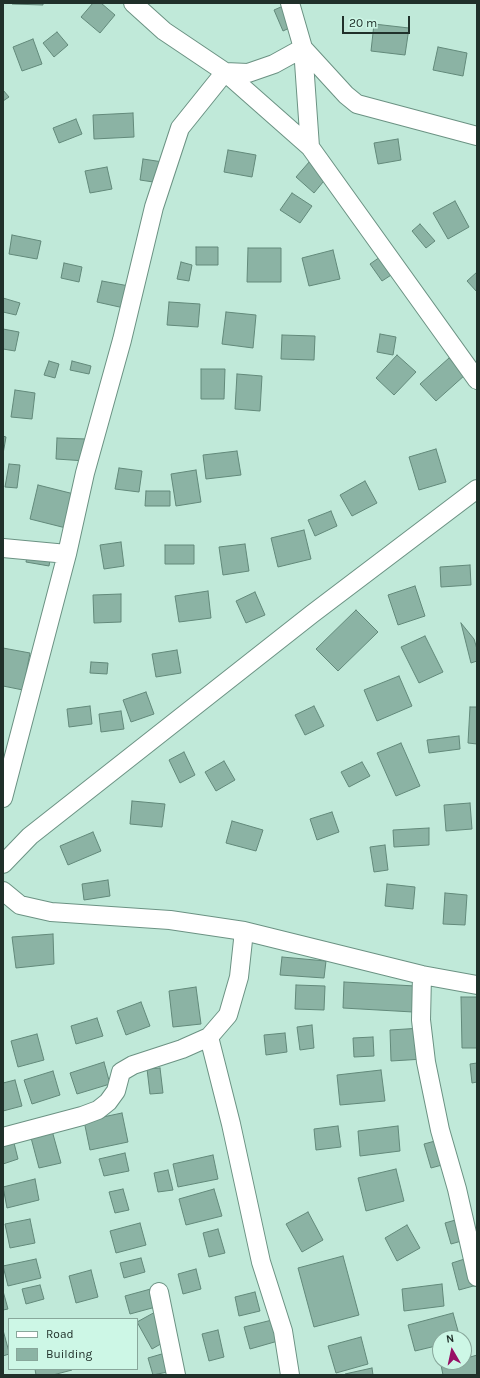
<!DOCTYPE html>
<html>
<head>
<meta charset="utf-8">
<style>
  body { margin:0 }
  #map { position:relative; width:480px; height:1378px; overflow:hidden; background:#c0e9d9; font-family:Karla,sans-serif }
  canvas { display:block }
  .frame { position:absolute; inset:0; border:4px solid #20302a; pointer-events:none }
  .legend { position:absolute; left:8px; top:1318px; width:130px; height:52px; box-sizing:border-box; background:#cdf7e6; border:1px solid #88a79b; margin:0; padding:5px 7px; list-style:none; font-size:12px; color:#20302a }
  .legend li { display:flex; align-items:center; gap:8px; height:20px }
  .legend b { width:20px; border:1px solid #88a79b }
  .north { position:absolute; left:432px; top:1330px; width:40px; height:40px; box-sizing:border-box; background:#cdf7e6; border:1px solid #88a79b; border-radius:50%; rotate:351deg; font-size:11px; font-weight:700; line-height:16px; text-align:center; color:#20302a }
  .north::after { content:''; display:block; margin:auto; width:14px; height:18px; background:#970f65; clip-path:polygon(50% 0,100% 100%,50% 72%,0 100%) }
  .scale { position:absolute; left:342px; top:16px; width:68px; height:18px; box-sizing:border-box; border:2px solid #20302a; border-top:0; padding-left:5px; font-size:12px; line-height:14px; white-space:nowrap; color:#20302a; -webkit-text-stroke:3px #cdf7e6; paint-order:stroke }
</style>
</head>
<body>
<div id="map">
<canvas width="480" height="1378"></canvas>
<div class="frame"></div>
<ul class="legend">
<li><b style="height:5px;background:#fff"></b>Road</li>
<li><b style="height:11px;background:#8bb3a4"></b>Building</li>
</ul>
<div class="north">N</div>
<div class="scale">20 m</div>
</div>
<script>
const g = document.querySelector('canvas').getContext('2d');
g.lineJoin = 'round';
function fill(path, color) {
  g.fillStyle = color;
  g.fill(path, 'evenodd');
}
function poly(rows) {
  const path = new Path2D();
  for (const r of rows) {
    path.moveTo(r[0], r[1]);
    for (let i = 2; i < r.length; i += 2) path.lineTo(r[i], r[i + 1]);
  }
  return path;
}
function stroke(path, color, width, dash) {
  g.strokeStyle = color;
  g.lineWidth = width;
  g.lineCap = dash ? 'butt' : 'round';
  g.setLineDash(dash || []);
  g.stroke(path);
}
const building = poly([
  [12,3,43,3,43,5,12,4,12,3],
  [93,3,101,3,115,15,100,33,81,17,93,3],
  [290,3,300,23,283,31,274,10,290,3],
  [374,24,409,28,405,55,371,51,374,24],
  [57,32,68,45,54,57,43,43,57,32],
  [33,39,42,64,22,71,13,47,33,39],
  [438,47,467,53,463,76,433,70,438,47],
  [3,90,9,97,3,101,3,90],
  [133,113,134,137,94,139,93,115,133,113],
  [76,119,82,134,59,143,53,128,76,119],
  [398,139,401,160,378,164,374,143,398,139],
  [228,150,256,155,252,177,224,172,228,150],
  [143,159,163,162,160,183,140,180,143,159],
  [310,161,328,176,314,193,296,177,310,161],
  [107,167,112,189,90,193,85,171,107,167],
  [292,193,312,206,300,223,280,210,292,193],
  [455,201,469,227,448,239,433,213,455,201],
  [420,224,435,241,426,248,412,231,420,224],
  [12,235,41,241,37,259,9,254,12,235],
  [196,247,218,247,218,265,196,265,196,247],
  [248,248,281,248,281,282,247,282,248,248],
  [333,250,340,279,309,286,302,258,333,250],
  [390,250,402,268,382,281,370,264,390,250],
  [181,262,192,265,189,281,177,279,181,262],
  [64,263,82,267,79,282,61,278,64,263],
  [477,272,477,292,467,281,477,272],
  [102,281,129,286,124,308,97,302,102,281],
  [3,298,20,303,16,315,3,312,3,298],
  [169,302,200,304,198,327,167,325,169,302],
  [226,312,256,315,253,348,222,344,226,312],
  [3,329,19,332,15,351,3,349,3,329],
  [380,334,396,337,393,355,377,352,380,334],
  [282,335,315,336,314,360,281,359,282,335],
  [397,355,416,372,394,395,376,378,397,355],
  [449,358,465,375,436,401,420,384,449,358],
  [49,361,59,364,55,378,44,375,49,361],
  [72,361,91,366,89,374,70,370,72,361],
  [201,369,225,369,224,399,201,399,201,369],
  [237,374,262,376,260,411,235,409,237,374],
  [15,390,35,393,32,419,11,417,15,390],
  [3,436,6,437,3,454,3,436],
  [57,438,87,439,86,461,56,459,57,438],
  [436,449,446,482,419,490,409,457,436,449],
  [237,451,241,475,206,479,203,455,237,451],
  [9,464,20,465,17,488,5,487,9,464],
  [119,468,142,471,139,492,115,489,119,468],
  [196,470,201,502,176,506,171,474,196,470],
  [365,481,377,503,352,516,340,495,365,481],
  [38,485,74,494,66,528,30,519,38,485],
  [146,491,170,491,170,506,145,506,146,491],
  [331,511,337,526,315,536,308,520,331,511],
  [304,530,311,559,278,567,271,538,304,530],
  [121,542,124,566,104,569,100,545,121,542],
  [245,544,249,571,223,575,219,547,245,544],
  [165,545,194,545,194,564,165,564,165,545],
  [29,546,52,549,49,566,26,562,29,546],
  [470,565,471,585,441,587,440,567,470,565],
  [415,586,425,616,398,625,388,595,415,586],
  [208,591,211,618,179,622,175,596,208,591],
  [255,592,265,615,246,623,236,601,255,592],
  [121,594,121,622,94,623,93,595,121,594],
  [356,610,378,632,338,671,316,649,356,610],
  [461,623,474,639,477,649,477,661,471,663,461,623],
  [425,636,443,672,419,683,401,647,425,636],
  [3,648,30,653,23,690,3,686,3,648],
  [177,650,181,673,156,677,152,654,177,650],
  [91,662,108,663,107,674,90,673,91,662],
  [399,676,412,706,377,721,364,690,399,676],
  [146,692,154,714,131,722,123,700,146,692],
  [90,706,92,724,69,727,67,709,90,706],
  [314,706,324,726,305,735,295,715,314,706],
  [470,707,477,707,477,744,468,743,470,707],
  [121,711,124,729,101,732,99,714,121,711],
  [459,736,460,749,429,753,427,740,459,736],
  [401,743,420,786,396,796,377,753,401,743],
  [184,752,195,775,180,783,169,760,184,752],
  [224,761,235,780,216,791,205,772,224,761],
  [362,762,370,776,349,787,341,772,362,762],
  [132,801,165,804,162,827,130,824,132,801],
  [470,803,472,829,446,831,444,805,470,803],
  [332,812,339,832,317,840,310,819,332,812],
  [232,821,263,830,256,851,226,843,232,821],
  [429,828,429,845,394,847,393,830,429,828],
  [93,832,101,851,68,865,60,846,93,832],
  [385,845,388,870,374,872,370,847,385,845],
  [108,880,110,896,84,900,82,884,108,880],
  [387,884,415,887,413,909,385,906,387,884],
  [445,893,467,895,465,925,443,924,445,893],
  [53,934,54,964,16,968,12,937,53,934],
  [282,957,326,961,324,978,280,975,282,957],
  [344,982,415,986,413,1012,343,1008,344,982],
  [296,985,325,986,324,1010,295,1009,296,985],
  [196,987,201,1024,173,1027,169,991,196,987],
  [461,997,477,997,477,1048,462,1048,461,997],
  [141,1002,150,1026,126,1035,117,1011,141,1002],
  [97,1018,103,1036,76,1044,71,1026,97,1018],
  [312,1025,314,1048,300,1050,297,1027,312,1025],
  [422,1028,424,1059,391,1061,390,1030,422,1028],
  [285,1033,287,1052,266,1055,264,1035,285,1033],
  [37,1034,44,1060,18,1067,11,1041,37,1034],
  [373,1037,374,1056,354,1057,353,1038,373,1037],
  [104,1062,110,1084,77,1094,70,1073,104,1062],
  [477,1063,477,1082,472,1083,470,1064,477,1063],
  [160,1068,163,1093,150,1094,147,1069,160,1068],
  [381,1070,385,1101,340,1105,337,1075,381,1070],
  [53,1071,60,1095,32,1104,24,1080,53,1071],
  [15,1080,22,1106,3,1111,3,1083,15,1080],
  [122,1113,128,1142,90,1150,84,1121,122,1113],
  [338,1126,341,1147,316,1150,314,1129,338,1126],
  [398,1126,400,1151,360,1156,358,1131,398,1126],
  [51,1127,61,1163,39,1168,30,1134,51,1127],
  [446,1138,453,1162,431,1168,424,1144,446,1138],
  [13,1139,18,1159,3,1164,3,1142,13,1139],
  [125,1153,129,1171,104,1176,99,1159,125,1153],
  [213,1155,218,1179,178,1187,173,1164,213,1155],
  [396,1169,404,1201,366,1211,358,1178,396,1169],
  [168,1170,173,1190,158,1192,154,1173,168,1170],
  [35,1179,39,1200,7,1208,3,1187,35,1179],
  [123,1189,129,1210,115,1213,109,1192,123,1189],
  [214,1189,222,1216,186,1225,179,1199,214,1189],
  [308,1212,323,1240,302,1252,286,1224,308,1212],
  [466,1217,472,1238,451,1244,445,1223,466,1217],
  [30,1219,35,1243,10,1248,5,1224,30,1219],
  [140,1223,146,1245,116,1253,110,1231,140,1223],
  [407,1225,420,1248,397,1261,385,1238,407,1225],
  [218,1229,225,1253,209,1257,203,1233,218,1229],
  [343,1256,359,1315,314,1327,298,1268,343,1256],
  [474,1256,477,1285,459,1290,452,1263,474,1256],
  [141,1258,145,1272,124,1278,120,1263,141,1258],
  [36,1259,41,1278,8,1286,3,1266,36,1259],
  [196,1269,201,1289,183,1294,178,1274,196,1269],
  [91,1270,98,1297,76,1303,69,1276,91,1270],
  [442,1284,444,1306,404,1311,402,1289,442,1284],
  [40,1285,44,1299,26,1304,22,1289,40,1285],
  [158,1287,163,1305,130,1314,125,1296,158,1287],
  [3,1291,8,1309,3,1310,3,1291],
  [255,1292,260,1311,239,1316,235,1297,255,1292],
  [157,1311,171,1338,152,1349,137,1322,157,1311],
  [453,1313,460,1338,440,1338,440,1345,415,1351,408,1325,453,1313],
  [272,1320,278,1341,250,1349,244,1327,272,1320],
  [3,1330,9,1352,9,1354,3,1356,3,1330],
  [218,1330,224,1357,209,1361,202,1334,218,1330],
  [361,1337,368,1364,336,1373,328,1346,361,1337],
  [172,1351,177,1370,153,1375,148,1358,172,1351],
  [477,1355,477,1375,443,1375,441,1365,452,1362,464,1362,464,1359,477,1355],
  [372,1368,373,1375,345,1375,345,1374,372,1368],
  [35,1369,72,1369,72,1370,53,1375,36,1375,35,1369]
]);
const street = poly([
  [133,3,164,31,225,72,310,147,303,48,346,95,357,104,477,136],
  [310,147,477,380],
  [3,548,67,554],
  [3,798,67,554,85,473,122,340,154,207,180,128,225,72,248,73,274,64,303,48,290,3],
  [3,864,30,836,312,614,477,489],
  [3,891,20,905,51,912,170,920,244,931,422,975,477,985],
  [422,975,421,1020,426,1062,440,1130,457,1189,477,1277],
  [209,1037,231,1124,261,1262,283,1331,290,1375],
  [3,1137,82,1116,98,1110,108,1102,116,1091,121,1072,133,1065,182,1049,209,1037,228,1015,239,977,244,931],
  [159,1292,176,1375]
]);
fill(building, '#8bb3a4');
stroke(building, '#62897a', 1);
stroke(street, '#6b9283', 20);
stroke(street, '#fff', 18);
</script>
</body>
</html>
